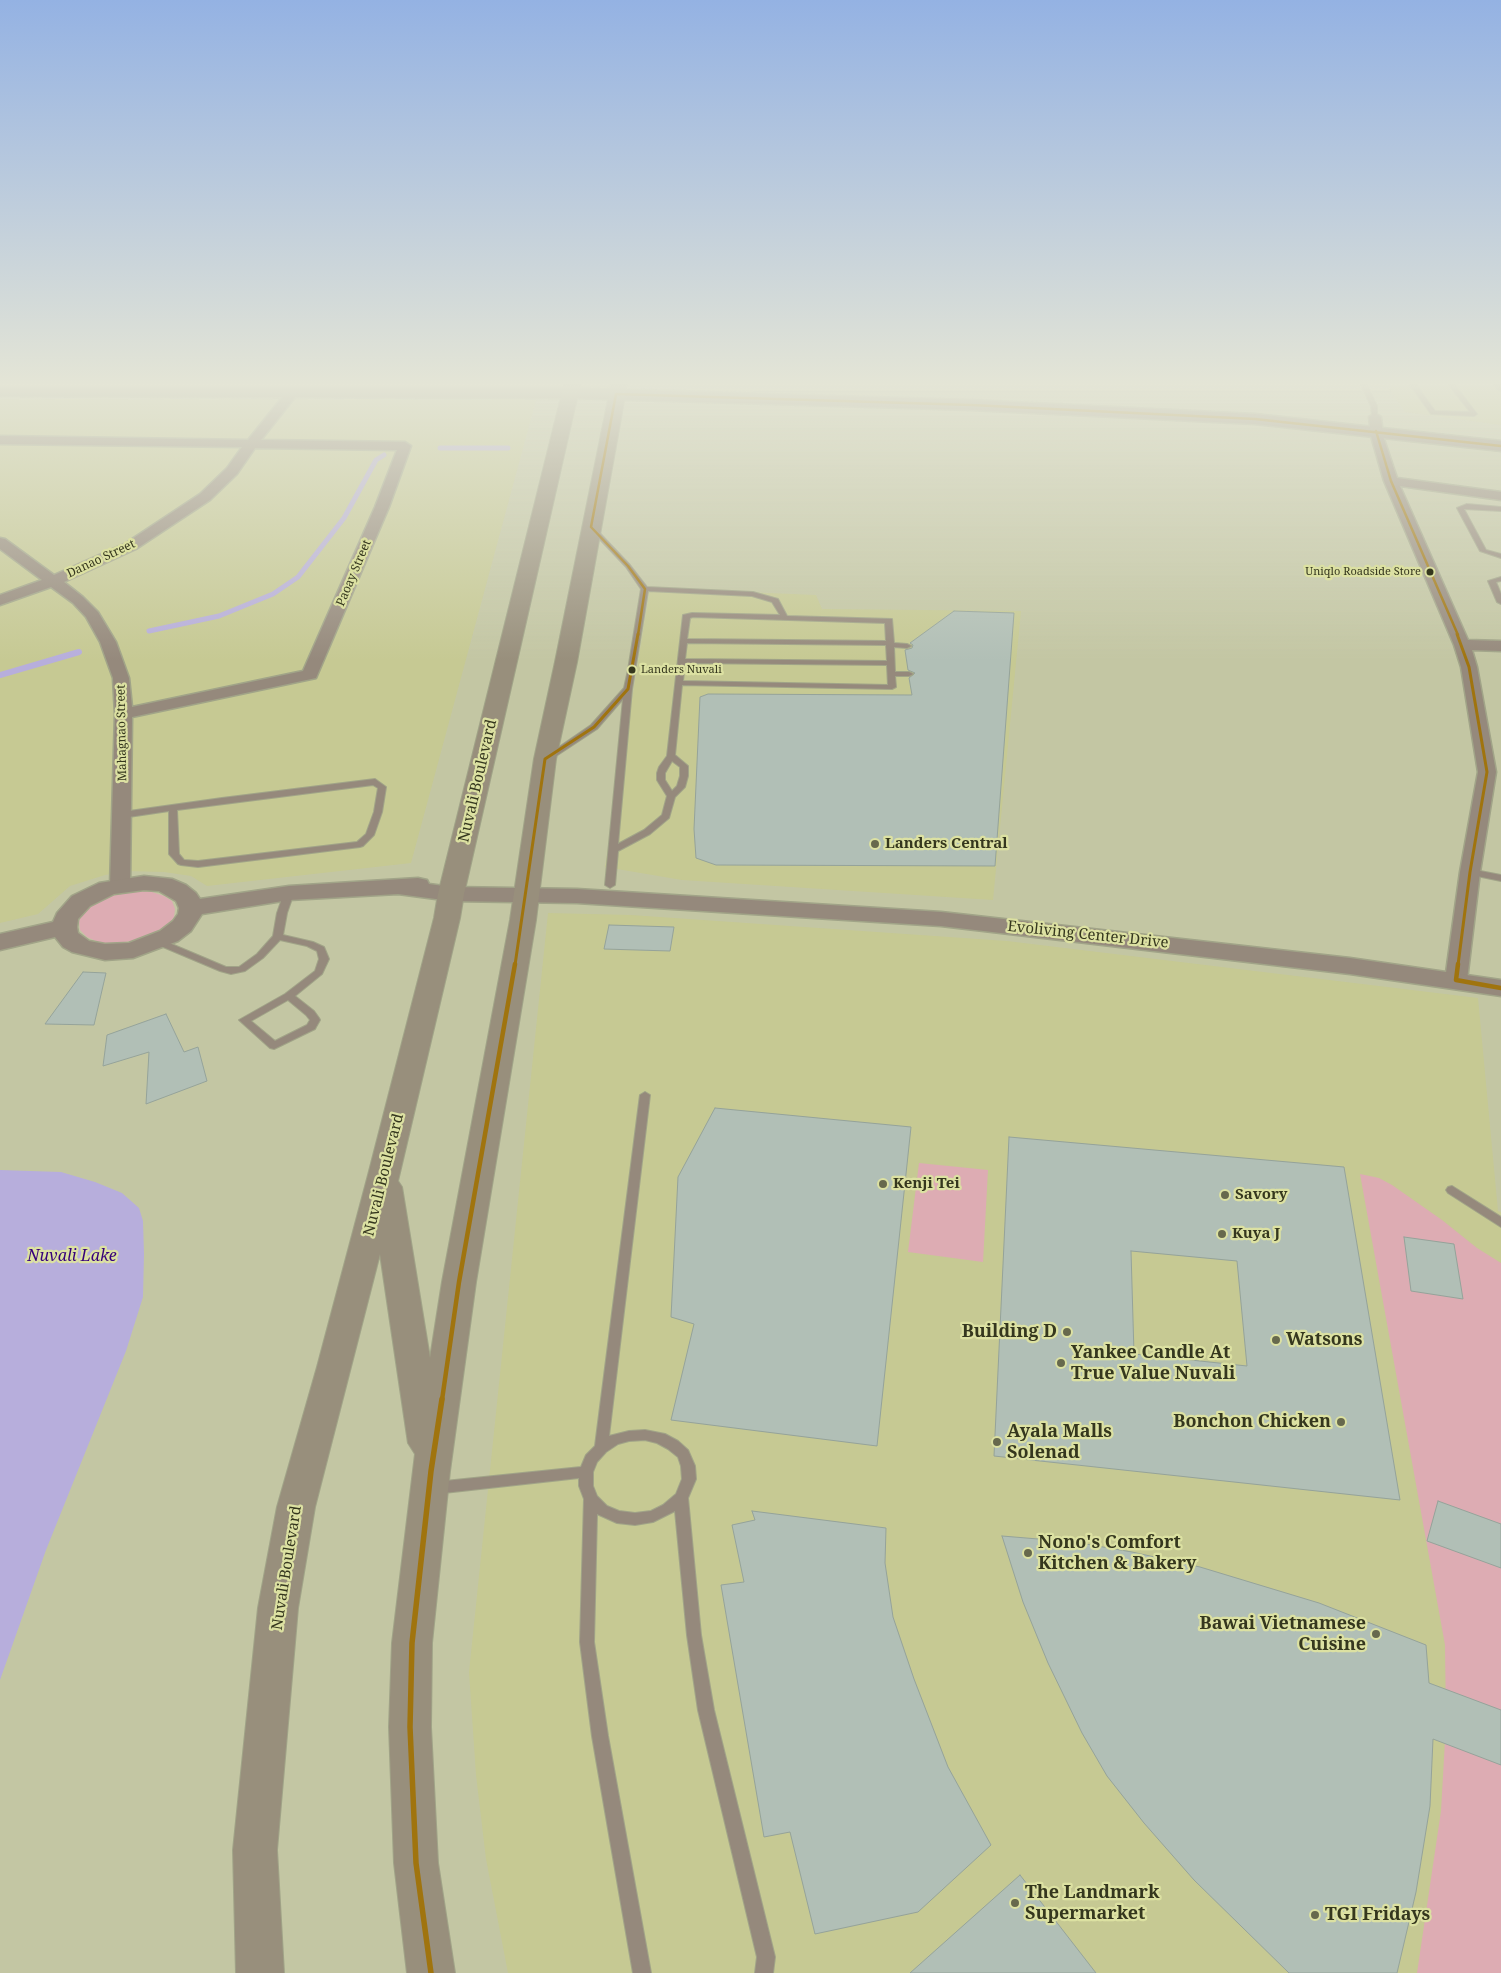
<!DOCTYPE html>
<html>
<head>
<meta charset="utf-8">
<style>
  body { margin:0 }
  canvas { display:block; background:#c3c6a3 }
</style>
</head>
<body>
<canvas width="1501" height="1973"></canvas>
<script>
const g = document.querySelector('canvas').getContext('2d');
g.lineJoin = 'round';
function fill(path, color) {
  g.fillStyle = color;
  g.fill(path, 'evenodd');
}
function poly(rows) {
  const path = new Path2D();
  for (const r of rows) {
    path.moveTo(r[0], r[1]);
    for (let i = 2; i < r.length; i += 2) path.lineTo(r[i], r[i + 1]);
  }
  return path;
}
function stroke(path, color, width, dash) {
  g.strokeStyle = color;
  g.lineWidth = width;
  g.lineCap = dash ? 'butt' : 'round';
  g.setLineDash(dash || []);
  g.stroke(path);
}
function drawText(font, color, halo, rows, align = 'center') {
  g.font = font + ' "Noto Serif",serif';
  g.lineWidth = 4.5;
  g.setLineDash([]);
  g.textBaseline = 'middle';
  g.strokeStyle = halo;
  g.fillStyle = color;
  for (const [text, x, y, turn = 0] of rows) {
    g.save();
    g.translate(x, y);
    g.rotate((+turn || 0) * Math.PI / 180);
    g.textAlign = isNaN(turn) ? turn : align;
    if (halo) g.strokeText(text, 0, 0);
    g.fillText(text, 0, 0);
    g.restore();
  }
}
const built = poly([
  [1387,385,1501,385,1501,425,1405,412],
  [0,399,536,400,411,863,207,886,191,876,164,872,127,871,105,875,70,886,38,914,0,923],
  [650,588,816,595,822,609,1021,611,993,900,682,880,605,867],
  [548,913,631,915,1007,941,1478,998,1498,1211,1501,1212,1501,1973,508,1973,486,1859,476,1775,469,1672]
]);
const green = poly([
  [137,891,152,892,164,896,172,901,175,909,174,917,168,925,157,933,143,939,112,944,98,942,87,937,80,930,79,921,84,912,93,904,106,897],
  [919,1163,988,1170,983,1262,908,1252],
  [1360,1174,1379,1178,1392,1185,1442,1220,1477,1248,1501,1263,1501,1973,1417,1973,1441,1811,1446,1723,1445,1645]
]);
const water = poly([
  [0,1170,61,1172,95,1182,122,1193,139,1208,143,1221,144,1254,143,1297,126,1351,46,1550,0,1680]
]);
const streamFar1 = poly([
  [440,448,508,448],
  [149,631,219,616,273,594,298,577,344,518,376,460,384,455]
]);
const stream = poly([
  [0,675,79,652]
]);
const building = poly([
  [954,611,1014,613,995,866,716,865,696,858,694,829,700,697,708,694,912,695,909,678,915,673,908,670,905,650,912,648,913,645,910,643,954,611],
  [609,925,674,927,670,951,604,949,609,925],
  [83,972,106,973,94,1025,45,1024,83,972],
  [166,1014,184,1052,198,1047,207,1081,146,1104,149,1052,103,1066,107,1035,166,1014],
  [715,1108,911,1127,877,1446,671,1420,694,1324,671,1317,678,1177,715,1108],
  [1009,1137,1344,1167,1400,1500,994,1456,1009,1137],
  [1131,1251,1237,1261,1247,1366,1134,1354,1131,1251],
  [1404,1237,1454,1244,1463,1299,1411,1291,1404,1237],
  [1438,1501,1501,1524,1501,1568,1427,1541,1438,1501],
  [752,1511,886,1528,885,1563,893,1617,914,1679,948,1767,991,1845,918,1912,815,1934,790,1832,764,1837,721,1585,744,1582,732,1525,755,1520,752,1511],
  [1002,1536,1074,1542,1132,1552,1200,1567,1319,1603,1426,1645,1429,1683,1501,1710,1501,1765,1433,1739,1430,1806,1416,1892,1397,1973,1289,1973,1194,1880,1144,1823,1107,1776,1082,1733,1048,1663,1023,1602,1002,1536],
  [1020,1875,1096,1973,910,1973,1020,1875]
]);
const service = poly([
  [1361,385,1367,385,1377,406,1377,418,1372,417,1371,406,1361,385],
  [1410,385,1416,385,1435,411,1470,412,1449,385,1455,385,1477,414,1474,416,1431,414,1410,385],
  [1494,385,1500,385,1501,391,1499,390,1494,385],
  [1467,504,1501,507,1501,511,1464,509,1486,550,1501,554,1501,558,1480,551,1457,508,1467,504],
  [592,526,594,527,630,565,647,587,753,592,778,599,787,616,892,619,894,643,907,644,911,646,907,648,894,647,895,672,909,672,913,674,909,676,895,676,896,687,892,689,682,685,675,755,688,766,688,776,685,787,675,797,669,818,650,834,618,851,615,885,610,888,605,885,623,699,597,729,550,760,544,760,543,758,591,725,624,688,628,670,641,589,626,567,590,529,589,528,592,526],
  [648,591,752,596,772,602,780,615,692,613,683,615,667,756,659,767,657,773,657,780,667,796,662,815,644,830,618,844,632,689,648,591],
  [693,617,885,623,886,641,687,639,690,618,693,617],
  [687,643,886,645,887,661,685,659,687,643],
  [685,663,887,665,888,685,683,681,685,663],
  [672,761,680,767,680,776,677,786,672,791,665,780,665,773,672,761],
  [1501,577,1501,581,1496,582,1501,594,1501,604,1497,602,1488,581,1501,577],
  [375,779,386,787,382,812,374,835,363,846,360,847,198,867,181,865,178,864,169,854,169,811,122,818,118,815,122,812,222,798,375,779],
  [373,785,378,788,374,812,366,834,357,842,198,861,184,860,179,854,177,810,373,785],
  [1470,869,1501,875,1501,881,1467,874,1465,872,1470,869],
  [289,890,294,893,287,913,283,935,313,942,324,947,329,959,322,974,295,996,314,1011,319,1018,320,1020,316,1027,315,1029,274,1049,270,1048,239,1020,285,994,315,971,319,959,317,951,307,946,280,940,263,958,245,971,231,974,220,971,156,944,154,942,156,940,162,940,226,967,239,967,257,954,273,936,277,913,284,893,289,890],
  [288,1000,306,1015,310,1020,307,1025,275,1041,251,1021,288,1000],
  [645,1092,650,1095,609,1436,629,1431,645,1430,665,1434,678,1441,688,1450,695,1466,696,1479,688,1498,701,1635,714,1710,775,1957,773,1973,755,1973,757,1957,698,1710,687,1635,675,1511,653,1522,635,1525,617,1523,597,1514,594,1642,608,1736,651,1973,633,1973,592,1736,580,1642,584,1499,579,1486,579,1478,435,1494,430,1492,428,1488,430,1484,435,1482,581,1467,586,1455,595,1446,640,1095,645,1092],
  [645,1440,657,1443,668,1449,678,1457,681,1466,682,1479,676,1494,663,1505,651,1511,635,1513,619,1511,607,1506,597,1496,593,1486,593,1472,597,1462,606,1452,618,1444,629,1441,645,1440],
  [1452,1186,1501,1217,1501,1227,1448,1193,1446,1190,1448,1187,1452,1186]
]);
const minor = poly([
  [293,388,299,392,261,440,405,442,411,446,389,507,316,678,132,717,130,886,127,890,120,892,113,890,110,886,115,714,113,678,100,642,86,617,73,603,51,587,0,605,0,595,42,580,0,549,0,538,5,539,54,575,126,543,200,494,227,468,242,447,0,444,0,436,248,440,289,389,293,388],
  [255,448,397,450,375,507,303,671,132,707,129,678,116,642,98,612,83,597,64,582,136,549,210,500,237,474,255,448],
  [1375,413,1381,417,1383,436,1397,478,1501,492,1501,500,1400,486,1468,640,1501,641,1501,651,1472,650,1477,667,1496,772,1480,872,1467,980,1463,984,1456,986,1449,984,1445,980,1460,872,1478,772,1461,667,1454,645,1384,481,1371,436,1369,417,1375,413]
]);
const tertiary = poly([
  [0,388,570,388,972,400,1255,414,1501,441,1501,451,1255,424,972,410,570,398,0,396,0,388],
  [144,876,172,879,186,885,196,893,200,899,289,886,418,878,427,880,429,884,451,887,577,889,941,912,1350,958,1501,980,1501,996,1350,974,941,926,577,903,451,901,398,894,289,900,202,914,191,931,178,941,133,958,105,960,72,952,63,947,55,937,0,950,0,934,53,922,57,913,72,896,99,883,144,876],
  [144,890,159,891,176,901,179,908,178,914,173,921,160,931,129,943,105,944,89,941,78,933,77,927,78,919,90,906,114,894,144,890]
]);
const secondary = poly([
  [564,385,580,385,464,894,460,918,398,1181,402,1187,430,1358,442,1282,510,920,534,759,555,662,611,385,627,385,577,662,556,759,536,920,476,1282,450,1471,432,1643,431,1727,438,1863,455,1973,407,1973,394,1863,389,1727,392,1643,415,1454,408,1443,380,1254,315,1507,298,1608,277,1850,284,1973,236,1973,233,1850,258,1608,277,1507,317,1367,368,1175,434,918,438,894,564,385]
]);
const bus1Far3 = poly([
  [1376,431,1391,481,1458,635],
  [638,635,645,589,628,566,591,527,616,394,972,405,1255,419,1501,446]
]);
const bus1Far2 = poly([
  [1457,634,1469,667,1487,772,1470,872,1458,965],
  [515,965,545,759,594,727,628,689,638,634]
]);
const bus1Far1 = poly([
  [1458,964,1456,980,1501,988],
  [442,1400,459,1282,515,964]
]);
const bus1 = poly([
  [431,1973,416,1863,410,1727,412,1643,431,1471,442,1399]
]);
const markers = [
  [1430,572,4.5,"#35371e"],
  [632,670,4.5,"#35371e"],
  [875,844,5,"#67694d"],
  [883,1184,5,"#67694d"],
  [1225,1195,5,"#67694d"],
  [1222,1234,5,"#67694d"],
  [1067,1332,5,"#67694d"],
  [1276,1340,5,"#67694d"],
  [1061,1363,5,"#67694d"],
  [1341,1422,5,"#67694d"],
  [997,1442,5,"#67694d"],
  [1028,1553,5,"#67694d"],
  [1376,1634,5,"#67694d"],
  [1015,1903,5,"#67694d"],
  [1315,1915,5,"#67694d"]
];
const farBusnames = [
  ["Uniqlo Roadside Store",1421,572],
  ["Landers Nuvali",641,670,"left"]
];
const farStreetnames = [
  ["Danao Street",101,559,-25],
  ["Paoay Street",354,573,-67],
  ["Mahagnao Street",122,733,-91]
];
const streetNames = [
  ["Nuvali Boulevard",478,781,-77],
  ["Evoliving Center Drive",1088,935,6],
  ["Nuvali Boulevard",384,1175,-76],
  ["Nuvali Boulevard",287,1568,-81]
];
const poiNames = [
  ["Landers Central",885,844],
  ["Kenji Tei",893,1184],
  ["Savory",1235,1195],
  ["Kuya J",1232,1234]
];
const waterNames = [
  ["Nuvali Lake",72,1256]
];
const nearPoinames = [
  ["Building D",1057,1332,"right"],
  ["Watsons",1286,1340],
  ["Yankee Candle At",1071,1353],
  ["True Value Nuvali",1071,1374],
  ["Bonchon Chicken",1331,1422,"right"],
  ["Ayala Malls",1007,1432],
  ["Solenad",1007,1453],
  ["Nono's Comfort",1038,1543],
  ["Kitchen & Bakery",1038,1564],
  ["Bawai Vietnamese",1366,1624,"right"],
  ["Cuisine",1366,1645,"right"],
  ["The Landmark",1025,1893],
  ["Supermarket",1025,1914],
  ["TGI Fridays",1325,1915]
];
fill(built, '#c6c993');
fill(green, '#ddacb3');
fill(water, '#b7aedc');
stroke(streamFar1, '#b7aedc', 5);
stroke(stream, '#b7aedc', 6);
fill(building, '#b1bfb6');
stroke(building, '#95a39a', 1);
stroke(service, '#a1a488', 2);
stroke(minor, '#a1a488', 3);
stroke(tertiary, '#a1a488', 3);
stroke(secondary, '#a1a488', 2);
fill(service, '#95897c');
fill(minor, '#95897c');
fill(tertiary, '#95897c');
fill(secondary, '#988f7c');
stroke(bus1Far3, '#a0740e', 2.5);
stroke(bus1Far2, '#a0740e', 3);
stroke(bus1Far1, '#a0740e', 4.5);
stroke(bus1, '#a0740e', 5.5);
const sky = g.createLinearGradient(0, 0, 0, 661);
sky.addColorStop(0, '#94b2e3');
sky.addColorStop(0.58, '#e4e5d6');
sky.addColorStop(1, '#e4e5d600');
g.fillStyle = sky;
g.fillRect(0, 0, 1501, 661);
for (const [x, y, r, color] of markers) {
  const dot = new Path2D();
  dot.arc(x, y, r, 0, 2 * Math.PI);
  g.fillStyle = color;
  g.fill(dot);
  stroke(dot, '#dce1a2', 2);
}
drawText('11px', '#35371e', '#dce1a2', farBusnames, 'right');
drawText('12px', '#35371e', '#dce1a2', farStreetnames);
drawText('15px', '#35371e', '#dce1a2', streetNames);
drawText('bold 15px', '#35371e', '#dce1a2', poiNames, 'left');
drawText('italic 16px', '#36007b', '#dce1a2', waterNames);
drawText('bold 18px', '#35371e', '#dce1a2', nearPoinames, 'left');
</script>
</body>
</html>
